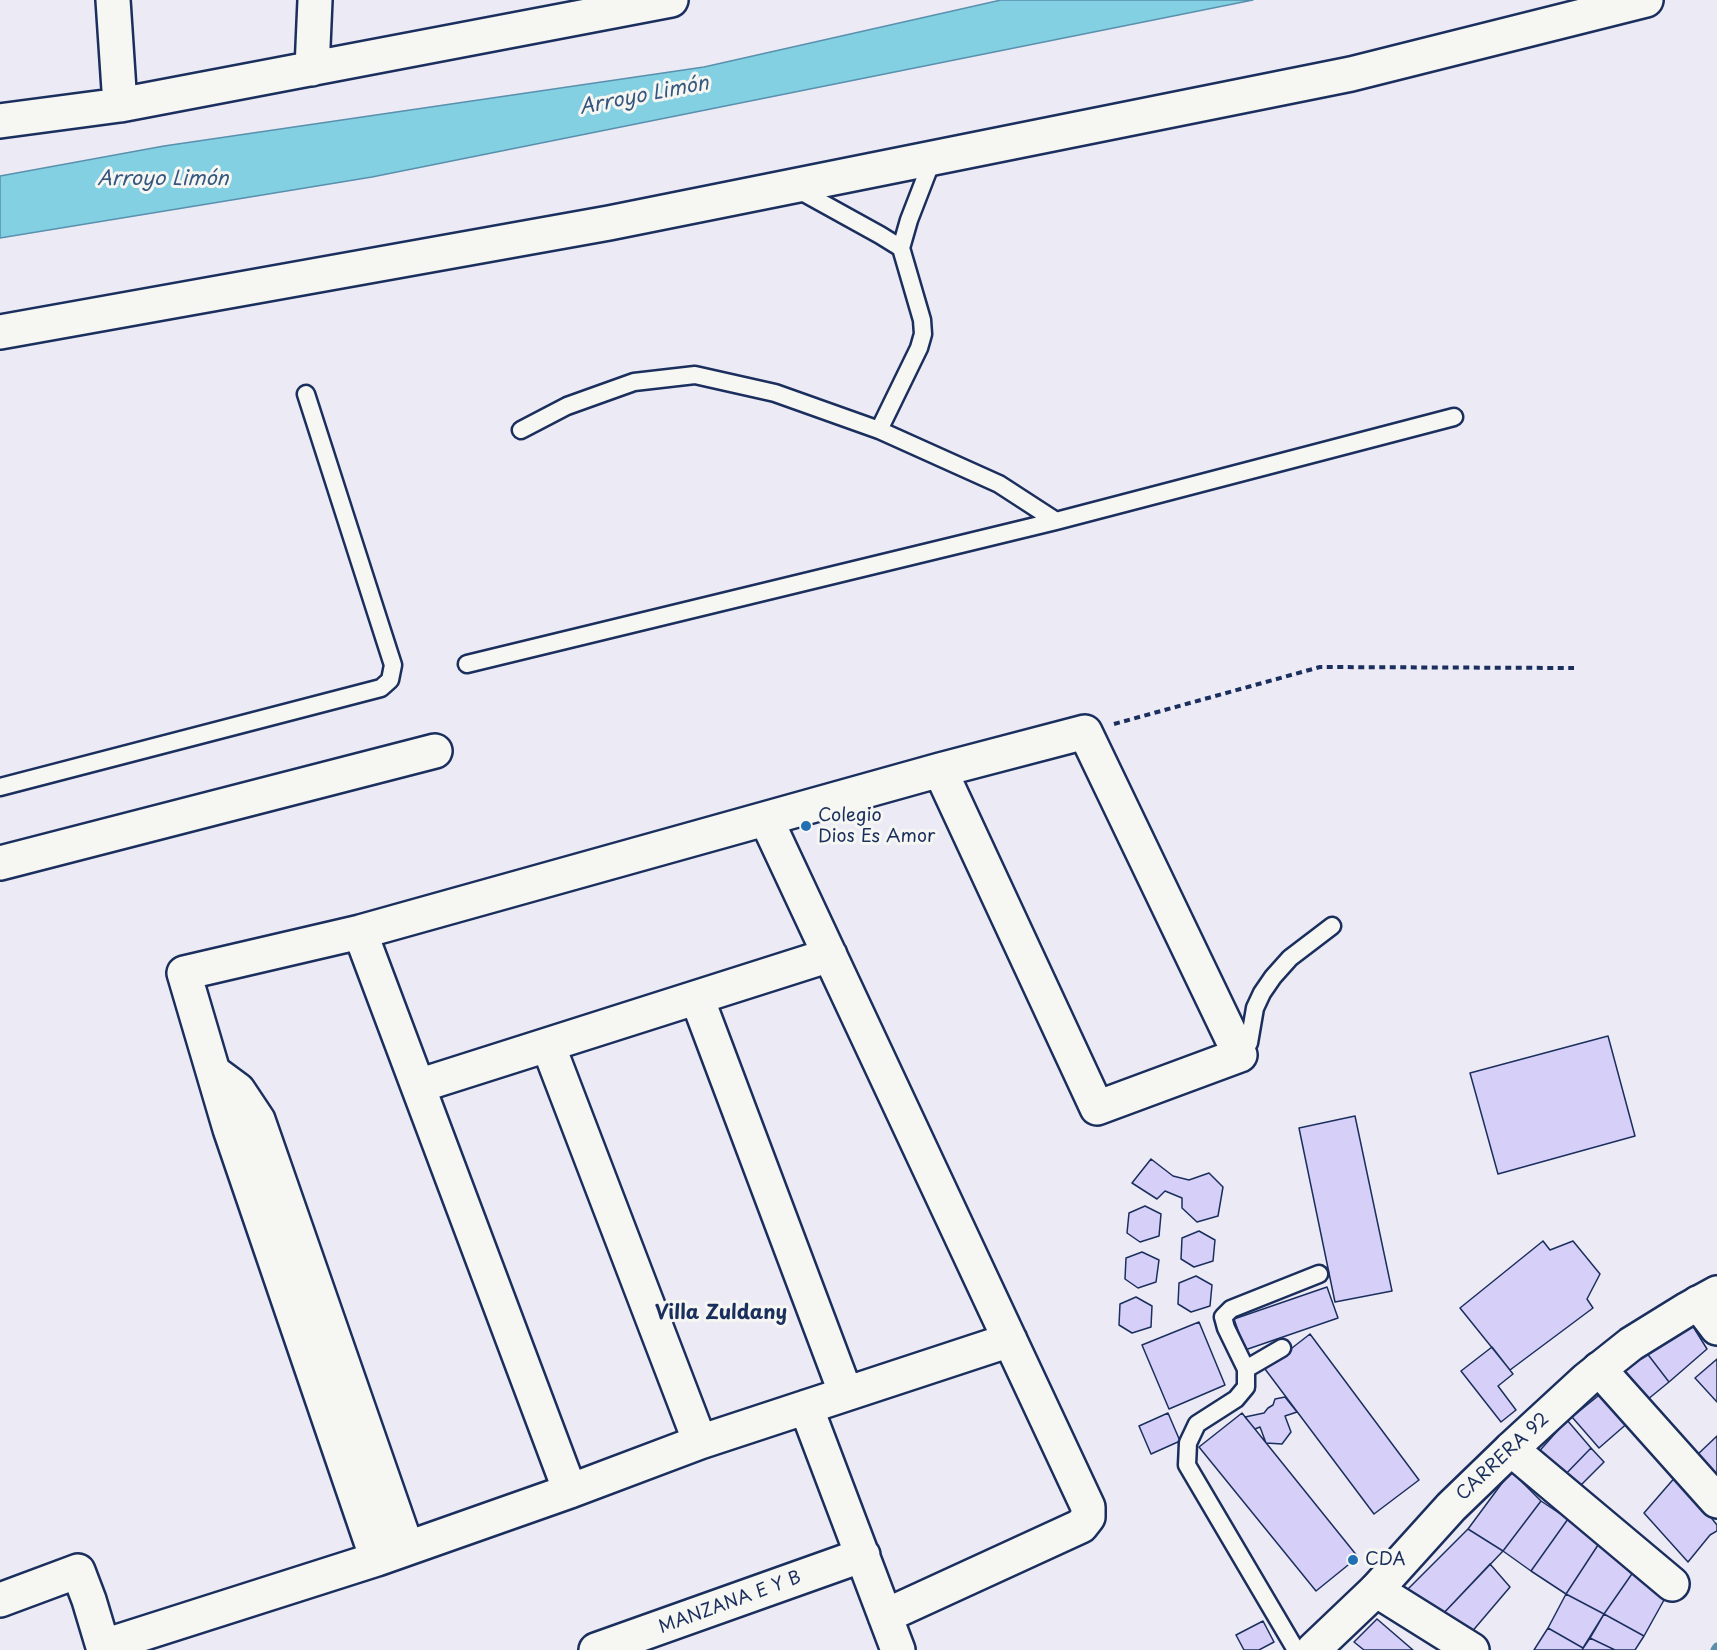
<!DOCTYPE html>
<html>
<head>
<meta charset="utf-8">
<style>
  body { margin:0 }
  canvas { display:block; background:#eceaf4 }
</style>
</head>
<body>
<canvas width="1717" height="1650"></canvas>
<script>
const g = document.querySelector('canvas').getContext('2d');
g.lineJoin = 'round';
function fill(path, color) {
  g.fillStyle = color;
  g.fill(path, 'evenodd');
}
function poly(rows) {
  const path = new Path2D();
  for (const r of rows) {
    path.moveTo(r[0], r[1]);
    for (let i = 2; i < r.length; i += 2) path.lineTo(r[i], r[i + 1]);
  }
  return path;
}
function stroke(path, color, width, dash) {
  g.strokeStyle = color;
  g.lineWidth = width;
  g.lineCap = dash ? 'butt' : 'round';
  g.setLineDash(dash || []);
  g.stroke(path);
}
function drawText(font, color, halo, rows, align = 'center') {
  g.font = font + ' "Playpen Sans",sans-serif';
  g.lineWidth = 6;
  g.setLineDash([]);
  g.textBaseline = 'middle';
  g.strokeStyle = halo;
  g.fillStyle = color;
  for (const [text, x, y, turn = 0] of rows) {
    g.save();
    g.translate(x, y);
    g.rotate((+turn || 0) * Math.PI / 180);
    g.textAlign = isNaN(turn) ? turn : align;
    if (halo) g.strokeText(text, 0, 0);
    g.fillText(text, 0, 0);
    g.restore();
  }
}
const water = poly([
  [1001,0,1253,0,372,177,0,238,0,176,164,146,704,67,1001,0]
]);
const stream = poly([
  [1715,1650,1717,1647]
]);
const building = poly([
  [1608,1036,1635,1136,1498,1174,1470,1073,1608,1036],
  [1355,1116,1392,1291,1335,1302,1299,1128,1355,1116],
  [1151,1159,1173,1176,1189,1180,1209,1173,1223,1187,1218,1216,1197,1222,1182,1208,1182,1198,1165,1191,1157,1199,1132,1183,1151,1159],
  [1145,1206,1161,1214,1159,1236,1140,1242,1127,1233,1129,1213,1145,1206],
  [1199,1231,1215,1240,1213,1261,1194,1267,1181,1259,1182,1238,1199,1231],
  [1543,1241,1550,1250,1573,1241,1600,1274,1587,1299,1593,1308,1510,1370,1460,1308,1543,1241],
  [1142,1252,1159,1260,1156,1282,1138,1288,1125,1279,1126,1258,1142,1252],
  [1196,1276,1212,1285,1210,1306,1191,1312,1178,1304,1179,1283,1196,1276],
  [1327,1287,1338,1318,1245,1350,1234,1319,1327,1287],
  [1136,1297,1152,1306,1151,1327,1132,1333,1119,1325,1120,1304,1136,1297],
  [1689,1320,1707,1349,1669,1382,1646,1352,1689,1320],
  [1199,1322,1225,1385,1169,1409,1142,1345,1199,1322],
  [1310,1334,1419,1480,1374,1514,1265,1369,1310,1334],
  [1492,1347,1513,1374,1498,1386,1516,1410,1501,1422,1461,1371,1492,1347],
  [1646,1352,1669,1382,1642,1404,1615,1375,1646,1352],
  [1717,1359,1717,1402,1695,1378,1717,1359],
  [1603,1392,1630,1421,1599,1448,1572,1417,1603,1392],
  [1285,1397,1297,1412,1285,1416,1291,1432,1282,1444,1266,1443,1260,1427,1255,1429,1245,1417,1264,1413,1268,1408,1273,1405,1275,1399,1285,1397],
  [1168,1413,1180,1441,1151,1454,1139,1426,1168,1413],
  [1242,1413,1358,1557,1316,1591,1199,1447,1242,1413],
  [1567,1420,1591,1448,1559,1481,1535,1456,1567,1420],
  [1717,1436,1717,1481,1697,1455,1717,1436],
  [1591,1448,1604,1462,1573,1493,1559,1481,1591,1448],
  [1511,1471,1541,1501,1503,1551,1468,1529,1511,1471],
  [1677,1475,1717,1525,1717,1531,1710,1535,1688,1562,1644,1513,1677,1475],
  [1541,1501,1568,1519,1531,1571,1503,1551,1541,1501],
  [1568,1519,1600,1542,1566,1594,1531,1571,1568,1519],
  [1468,1529,1503,1551,1440,1617,1406,1591,1468,1529],
  [1600,1542,1636,1568,1604,1614,1566,1594,1600,1542],
  [1490,1564,1510,1587,1470,1634,1440,1617,1490,1564],
  [1636,1568,1669,1591,1644,1636,1604,1614,1636,1568],
  [1566,1594,1604,1614,1583,1648,1548,1628,1566,1594],
  [1604,1614,1644,1636,1635,1650,1615,1650,1590,1638,1604,1614],
  [1377,1619,1413,1650,1364,1650,1354,1642,1377,1619],
  [1263,1621,1274,1642,1259,1650,1244,1650,1236,1635,1263,1621],
  [1548,1628,1583,1648,1582,1650,1534,1650,1548,1628],
  [1590,1638,1615,1650,1582,1650,1590,1638]
]);
const path = poly([
  [1114,724,1320,667,1574,668]
]);
const service = poly([
  [795,188,880,235,901,248,922,320,923,334,919,348,879,430,999,484,1056,521],
  [901,248,909,220,933,158],
  [521,430,567,406,634,382,695,375,775,393,879,430],
  [467,664,1056,521,1454,417],
  [0,787,381,688,390,680,393,665,306,394],
  [1240,1055,1249,1043,1255,1008,1262,993,1273,977,1290,958,1332,926],
  [1246,1369,1282,1348],
  [1296,1650,1187,1465,1188,1443,1197,1424,1236,1399,1246,1387,1246,1369,1226,1328,1223,1317,1231,1309,1319,1274]
]);
const minor = poly([
  [113,0,120,105],
  [312,69,315,0],
  [0,121,120,105,671,0],
  [0,332,609,223,933,158,1351,74,1646,0],
  [766,819,1088,1507,1088,1517,1081,1526,885,1616],
  [0,863,435,751],
  [360,932,570,1491],
  [697,998,846,1394],
  [548,1045,700,1442],
  [215,1073,238,1090,258,1120,407,1548],
  [418,1086,830,955],
  [1698,1303,1717,1328],
  [1599,1369,1717,1501],
  [806,1407,898,1650],
  [1511,1449,1672,1584],
  [377,1559,230,1129,184,973,360,932,940,770,1085,732,1240,1055,1097,1108,940,770],
  [1376,1590,1472,1650],
  [0,1600,78,1571,89,1600,104,1650],
  [104,1646,377,1559,570,1491,700,1442,1010,1340],
  [596,1650,863,1555]
]);
const tertiary = poly([
  [1313,1650,1376,1590,1451,1507,1511,1449,1587,1379,1631,1344,1686,1310,1717,1293]
]);
const markers = [
  [806,826,6,"#1f6fb2"],
  [1353,1560,6,"#1f6fb2"]
];
const poiNames = [
  ["Colegio",818,816],
  ["Dios Es Amor",818,837],
  ["CDA",1365,1560]
];
const streetNames = [
  ["CARRERA 92",1503,1457,-43],
  ["MANZANA E Y B",730,1603,-20]
];
const waterNames = [
  ["Arroyo Limón",644,96,-11],
  ["Arroyo Limón",163,179]
];
const neighbourhoodNames = [
  ["Villa Zuldany",721,1313]
];
fill(water, '#83d0e2');
stroke(water, '#5990ad', 1.5);
stroke(stream, '#5990ad', 9);
fill(building, '#d6cff8');
stroke(building, '#1b2f5e', 1.5);
stroke(service, '#1b2f5e', 21);
stroke(minor, '#1b2f5e', 38);
stroke(tertiary, '#1b2f5e', 38);
stroke(path, '#1b2f5e', 4, [6, 4.5]);
stroke(service, '#f6f6f2', 16);
stroke(minor, '#f6f6f2', 33);
stroke(tertiary, '#f6f6f2', 33);
for (const [x, y, r, color] of markers) {
  const dot = new Path2D();
  dot.arc(x, y, r, 0, 2 * Math.PI);
  g.fillStyle = color;
  g.fill(dot);
  stroke(dot, '#f6f6f2', 2);
}
drawText('18px', '#1b2f5e', '#f6f6f2', poiNames, 'left');
drawText('18px', '#1b2f5e', '#f6f6f2', streetNames);
drawText('italic 20px', '#35577f', '#f6f6f2', waterNames);
drawText('bold 20px', '#1b2f5e', '#f6f6f2', neighbourhoodNames);
</script>
</body>
</html>
